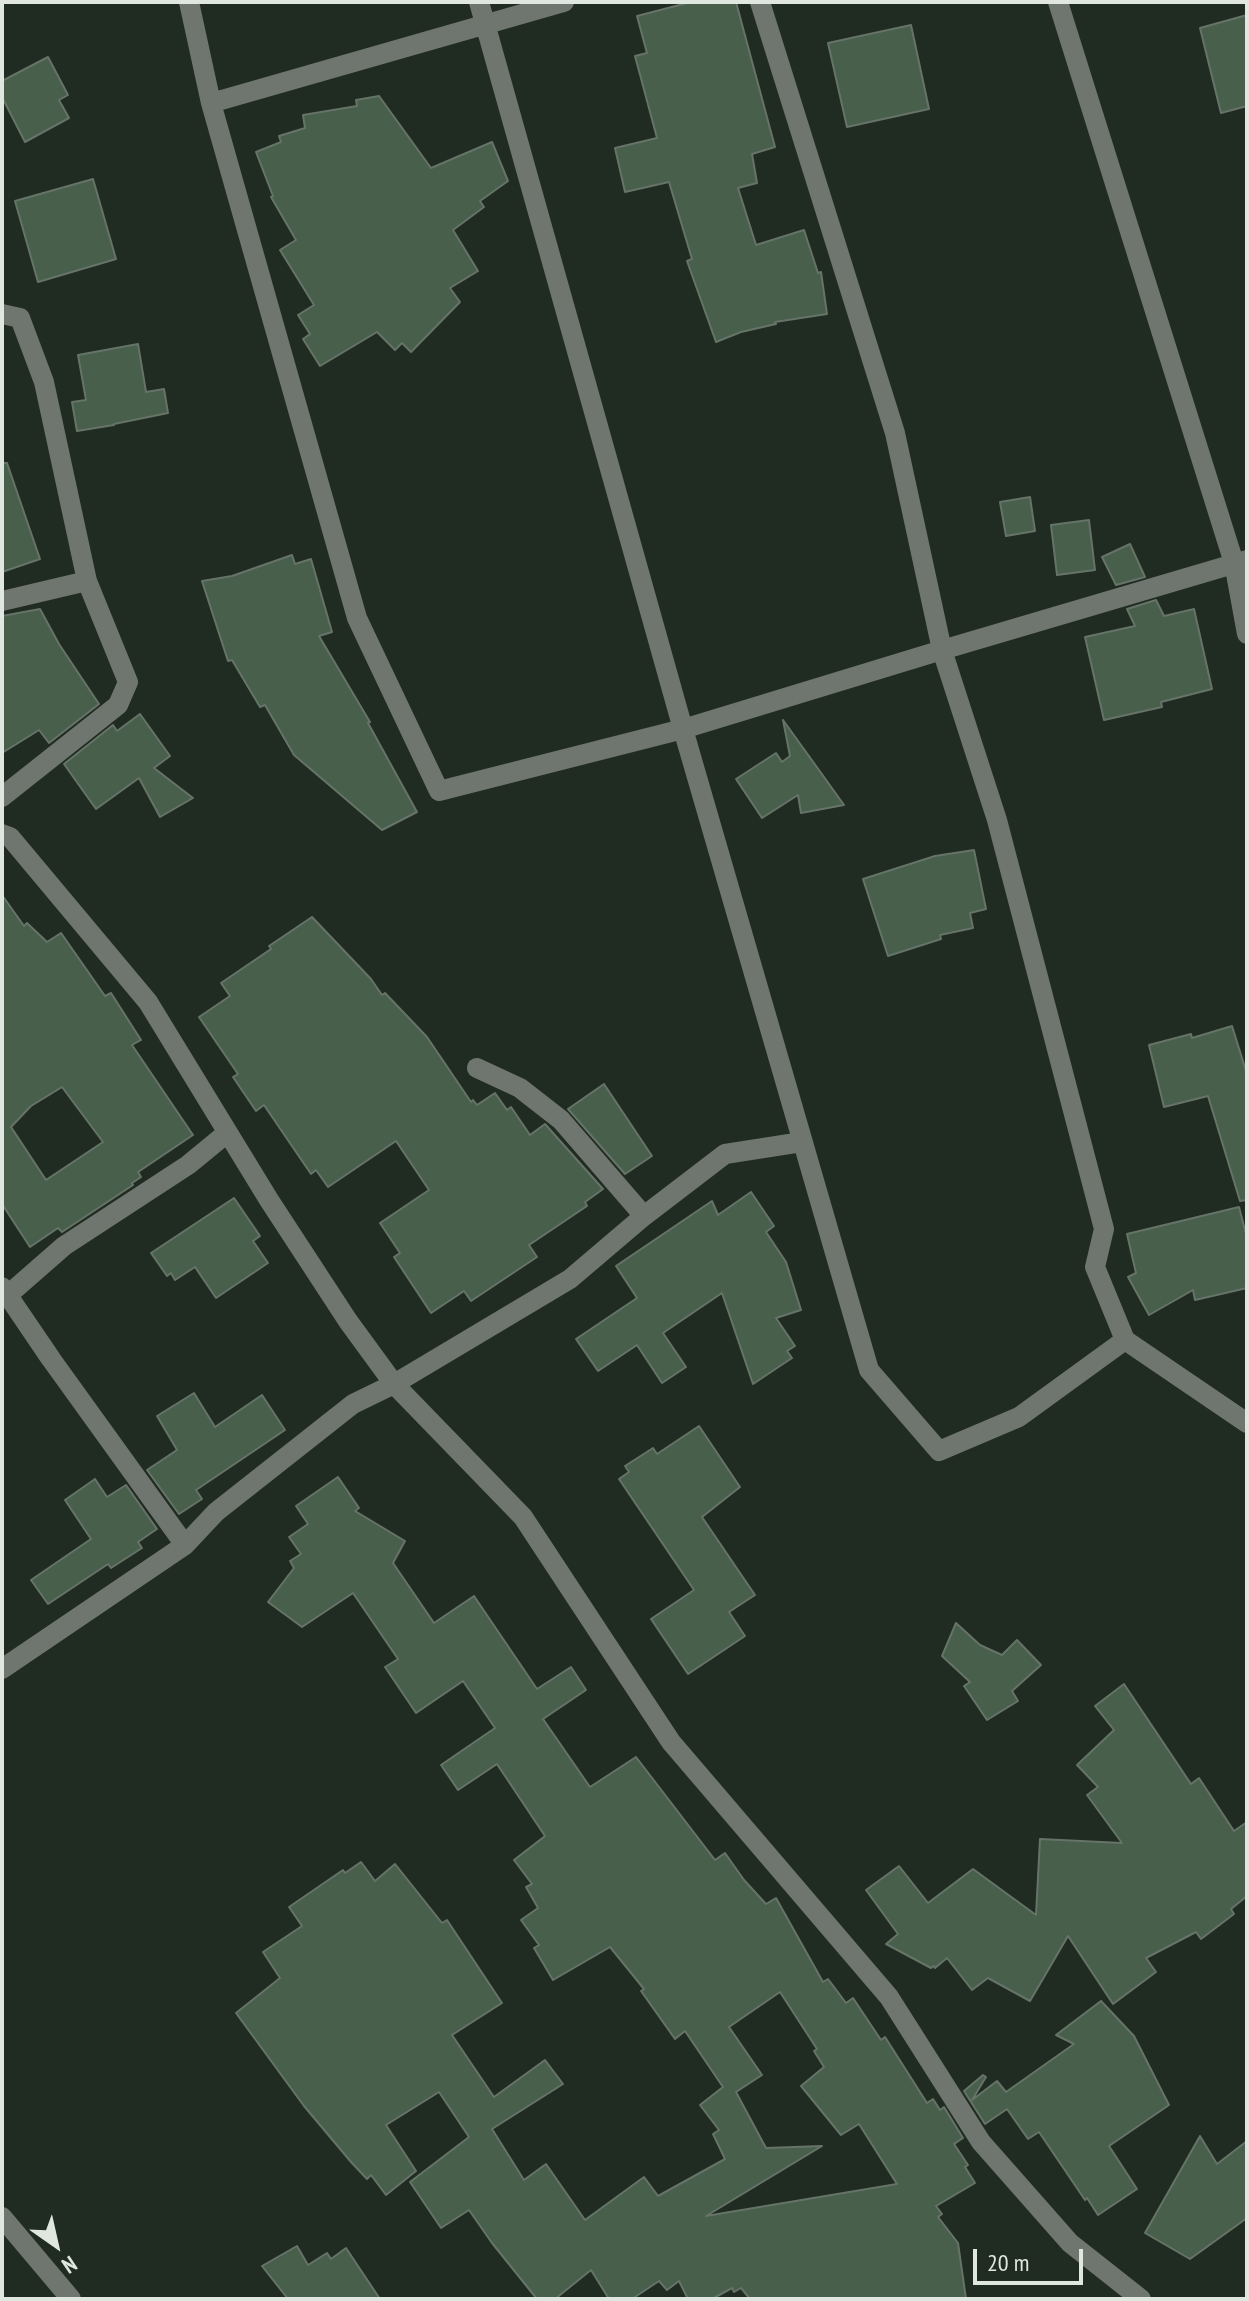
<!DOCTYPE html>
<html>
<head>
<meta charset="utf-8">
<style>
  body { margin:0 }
  #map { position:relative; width:1249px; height:2301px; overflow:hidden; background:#202b21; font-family:"PT Sans Narrow",sans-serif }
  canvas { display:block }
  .frame { position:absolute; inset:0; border:4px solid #dfe7e0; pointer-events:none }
  .north { position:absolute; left:16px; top:2205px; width:80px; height:80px; -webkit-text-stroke:6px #202b21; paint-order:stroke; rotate:146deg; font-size:22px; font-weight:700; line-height:32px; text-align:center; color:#dfe7e0 }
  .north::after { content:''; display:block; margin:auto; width:28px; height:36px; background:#dfe7e0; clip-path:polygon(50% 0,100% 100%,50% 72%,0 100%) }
  .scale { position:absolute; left:973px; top:2249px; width:110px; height:36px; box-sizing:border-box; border:4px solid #dfe7e0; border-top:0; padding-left:10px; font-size:24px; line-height:28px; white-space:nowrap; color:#dfe7e0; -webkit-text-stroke:6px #202b21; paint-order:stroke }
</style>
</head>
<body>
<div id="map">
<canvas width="1249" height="2301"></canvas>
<div class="frame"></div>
<div class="north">N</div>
<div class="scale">20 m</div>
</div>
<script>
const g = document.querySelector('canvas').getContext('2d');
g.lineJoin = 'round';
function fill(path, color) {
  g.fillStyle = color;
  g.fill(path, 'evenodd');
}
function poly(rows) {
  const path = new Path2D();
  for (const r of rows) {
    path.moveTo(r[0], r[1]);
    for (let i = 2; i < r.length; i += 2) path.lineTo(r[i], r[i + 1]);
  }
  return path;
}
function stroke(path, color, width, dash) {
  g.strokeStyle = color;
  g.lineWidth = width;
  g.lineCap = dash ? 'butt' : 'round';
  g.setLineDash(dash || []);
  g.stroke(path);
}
const building = poly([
  [691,2,736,2,775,147,752,154,757,183,738,188,756,245,804,230,818,273,821,272,827,314,775,322,776,324,741,332,716,342,687,261,692,259,669,182,625,192,615,148,657,138,635,56,647,53,637,16,691,2],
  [1247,15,1247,106,1221,113,1200,28,1247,15],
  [911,25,929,109,847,127,828,43,911,25],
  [48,57,68,95,59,100,69,118,25,142,2,97,2,81,48,57],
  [379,96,431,168,492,142,508,181,480,201,484,207,453,230,478,271,450,288,460,302,411,352,402,343,395,350,377,332,320,366,303,339,310,334,298,315,314,305,280,250,296,240,271,197,273,196,256,152,281,142,279,136,305,128,303,115,357,106,356,100,379,96],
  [93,179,116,259,38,282,15,201,93,179],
  [138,344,146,392,164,389,168,413,114,424,114,425,77,431,72,402,86,400,78,355,138,344],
  [2,463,7,463,40,559,2,572,2,463],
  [1030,497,1035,531,1006,536,1000,502,1030,497],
  [1089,520,1095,570,1057,575,1051,525,1089,520],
  [1130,544,1145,577,1116,585,1102,557,1130,544],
  [292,555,295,564,311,559,332,632,319,636,370,722,368,723,417,812,382,830,294,755,265,705,260,707,232,660,228,661,202,581,232,576,292,555],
  [1156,600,1164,616,1194,609,1212,689,1161,702,1162,707,1104,720,1085,637,1135,626,1127,609,1156,600],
  [40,609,59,644,99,704,49,743,39,730,2,753,2,616,40,609],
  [140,714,170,756,154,768,193,798,160,817,139,778,96,809,64,764,113,725,117,731,140,714],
  [783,720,824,777,844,805,801,813,798,795,762,818,736,779,776,753,782,762,790,756,783,720],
  [974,850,986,909,970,913,973,928,940,935,941,939,888,956,863,879,935,856,974,850],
  [2,895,24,926,27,923,47,942,61,933,105,996,111,993,141,1040,132,1045,193,1135,138,1172,141,1177,132,1183,133,1185,62,1232,58,1228,30,1247,2,1204,2,895],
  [62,1087,103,1142,46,1180,11,1127,31,1106,62,1087],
  [312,917,371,979,382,995,385,993,427,1037,471,1102,473,1100,477,1105,495,1093,507,1110,511,1107,530,1135,545,1124,603,1189,585,1202,587,1206,529,1245,537,1257,471,1301,464,1291,431,1313,394,1257,400,1253,380,1223,429,1190,396,1141,328,1187,316,1170,311,1174,264,1105,256,1111,233,1077,238,1074,199,1017,230,996,221,983,271,949,269,946,312,917],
  [1232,1026,1247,1074,1247,1200,1240,1201,1208,1096,1164,1107,1149,1045,1191,1034,1192,1038,1232,1026],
  [604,1084,652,1156,625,1174,568,1109,604,1084],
  [751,1192,774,1226,766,1232,786,1262,801,1310,776,1318,795,1346,787,1351,792,1358,753,1384,722,1293,663,1333,686,1367,662,1383,637,1345,598,1371,576,1339,637,1298,616,1266,712,1201,718,1215,751,1192],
  [234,1198,260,1236,253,1241,268,1263,216,1298,195,1267,175,1280,171,1273,167,1276,151,1253,234,1198],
  [1239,1207,1247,1238,1247,1288,1195,1300,1193,1290,1149,1315,1128,1277,1136,1273,1127,1234,1239,1207],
  [194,1393,215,1427,262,1395,285,1430,196,1490,202,1499,179,1514,147,1470,177,1450,157,1416,194,1393],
  [699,1426,740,1487,702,1517,755,1595,729,1612,745,1636,688,1674,651,1619,694,1590,619,1479,629,1472,625,1466,653,1448,657,1454,699,1426],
  [338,1477,359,1508,355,1511,405,1541,393,1563,434,1623,474,1596,537,1689,571,1667,586,1690,543,1719,590,1787,636,1757,715,1860,725,1853,744,1880,766,1904,776,1898,823,1982,828,1979,846,2003,853,1998,881,2040,885,2037,927,2103,933,2099,940,2110,944,2107,963,2138,954,2144,968,2165,965,2167,975,2183,936,2206,942,2214,938,2217,958,2243,966,2299,750,2299,741,2288,734,2292,732,2288,712,2299,688,2299,679,2281,667,2290,659,2281,632,2299,609,2299,591,2270,555,2299,537,2299,492,2243,469,2210,441,2228,410,2182,469,2137,439,2092,386,2125,416,2171,386,2195,371,2175,367,2179,351,2162,304,2106,236,2013,280,1978,263,1952,302,1926,289,1907,343,1870,345,1873,361,1862,375,1881,395,1864,442,1923,447,1920,502,2003,452,2035,494,2097,545,2060,563,2084,492,2129,524,2180,546,2164,585,2220,644,2177,658,2196,725,2159,713,2134,719,2130,700,2105,723,2087,685,2031,675,2039,641,1991,644,1989,610,1947,553,1980,534,1948,539,1945,521,1920,538,1908,526,1887,532,1884,514,1860,545,1836,497,1764,458,1790,441,1765,495,1728,463,1681,416,1713,385,1667,398,1659,353,1593,302,1627,268,1602,294,1568,290,1561,301,1554,289,1537,308,1524,296,1506,338,1477],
  [780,1992,817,2049,814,2051,824,2067,801,2086,841,2135,859,2124,897,2184,706,2216,822,2146,766,2148,736,2092,762,2075,729,2027,780,1992],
  [95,1479,107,1497,126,1485,157,1529,138,1542,142,1548,111,1568,108,1564,48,1604,31,1580,91,1539,65,1500,95,1479],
  [956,1623,980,1645,1002,1655,1017,1640,1041,1665,1012,1691,1018,1701,987,1720,964,1686,970,1682,942,1656,956,1623],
  [1124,1684,1191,1784,1199,1778,1234,1831,1247,1822,1247,1896,1231,1909,1234,1914,1201,1939,1196,1932,1146,1958,1156,1972,1113,2004,1068,1936,1030,2001,988,1978,972,1990,947,1958,935,1968,934,1966,931,1968,886,1944,898,1934,866,1890,899,1866,928,1903,973,1869,1036,1915,1040,1839,1122,1843,1087,1795,1098,1787,1077,1765,1114,1730,1095,1706,1124,1684],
  [1101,2001,1134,2036,1169,2105,1109,2146,1137,2189,1098,2215,1087,2198,1085,2200,1039,2132,1028,2139,1007,2109,985,2124,964,2091,983,2075,986,2077,972,2100,997,2081,1006,2092,1074,2044,1056,2035,1101,2001],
  [1200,2136,1217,2164,1247,2141,1247,2218,1190,2259,1145,2233,1200,2136],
  [297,2246,308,2265,327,2253,331,2259,346,2248,380,2299,288,2299,262,2266,297,2246]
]);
const minor = poly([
  [189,2,211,103,357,618,439,791,683,729,942,650,1247,560],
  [479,2,683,729,869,1370,939,1451,1019,1417,1125,1340],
  [760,2,895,433,942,650,997,820,1104,1229,1095,1267,1125,1340,1247,1423],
  [1058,2,1234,563,1247,634],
  [211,103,564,2],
  [2,314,20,318,44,382,87,581,128,682,118,705,2,797],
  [2,601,87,581],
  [2,834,10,837,148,1002,269,1200,348,1321,394,1384,523,1517,671,1742,889,1997,981,2142,1070,2243,1141,2299],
  [477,1068,520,1088,561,1120,644,1216],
  [2,1287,51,1359,185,1545],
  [8,1295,64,1246,188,1165,227,1133],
  [2,1669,185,1545,216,1512,353,1404,394,1384,570,1279,644,1216,725,1154,802,1142],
  [2,2217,71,2299]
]);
fill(building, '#475f4b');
stroke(building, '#667368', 2);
stroke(minor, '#6f756f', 20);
</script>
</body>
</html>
